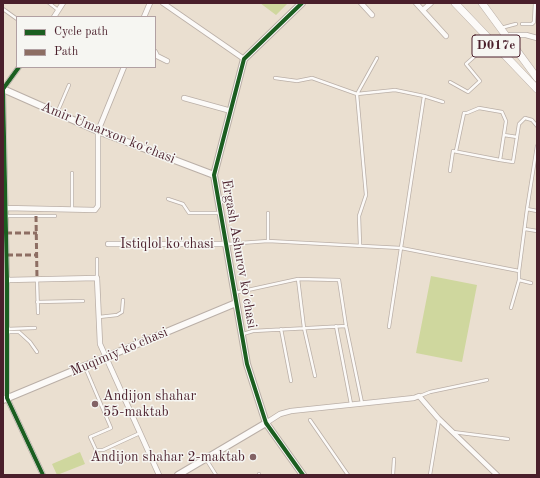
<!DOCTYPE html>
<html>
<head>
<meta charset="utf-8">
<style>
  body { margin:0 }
  #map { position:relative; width:540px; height:478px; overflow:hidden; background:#eadfd0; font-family:"Old Standard TT",serif }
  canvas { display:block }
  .frame { position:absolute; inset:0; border:4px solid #4a1f2b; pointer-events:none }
  .legend { position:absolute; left:16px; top:16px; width:140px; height:52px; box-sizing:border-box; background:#f6f6f2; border:1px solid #b1a0a2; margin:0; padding:5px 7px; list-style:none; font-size:12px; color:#4a1f2b }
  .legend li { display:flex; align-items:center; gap:8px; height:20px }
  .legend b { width:20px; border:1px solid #b1a0a2 }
</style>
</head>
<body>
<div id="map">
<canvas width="540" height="478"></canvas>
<div class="frame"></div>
<ul class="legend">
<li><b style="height:5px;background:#1b5e20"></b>Cycle path</li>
<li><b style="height:5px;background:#8d6e63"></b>Path</li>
</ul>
</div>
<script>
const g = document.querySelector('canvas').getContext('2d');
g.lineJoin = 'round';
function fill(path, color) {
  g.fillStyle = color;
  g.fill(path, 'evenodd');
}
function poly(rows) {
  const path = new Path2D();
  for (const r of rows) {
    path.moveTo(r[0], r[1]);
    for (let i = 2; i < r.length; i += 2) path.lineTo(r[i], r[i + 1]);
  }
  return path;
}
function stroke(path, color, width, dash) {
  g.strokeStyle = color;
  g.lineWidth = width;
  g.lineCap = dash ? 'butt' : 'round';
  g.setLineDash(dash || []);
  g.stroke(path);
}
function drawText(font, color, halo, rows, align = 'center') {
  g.font = font + ' "Old Standard TT",serif';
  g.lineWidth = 3;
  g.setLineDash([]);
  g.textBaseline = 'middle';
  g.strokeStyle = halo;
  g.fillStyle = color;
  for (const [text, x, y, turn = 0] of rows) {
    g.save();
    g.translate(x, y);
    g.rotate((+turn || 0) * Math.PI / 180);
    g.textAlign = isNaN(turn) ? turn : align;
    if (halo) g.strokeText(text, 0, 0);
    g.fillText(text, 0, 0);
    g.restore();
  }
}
const green = poly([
  [260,3,288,3,276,15],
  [431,276,477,285,462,362,416,353],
  [80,452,85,464,57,475,52,464]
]);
const service = poly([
  [49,3,58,10],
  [3,9,17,19],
  [522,24,532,24,534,22,535,3],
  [501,28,512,25,516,24],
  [275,78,297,81,312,78,357,94,366,195,359,216,360,245],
  [450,82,468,92,480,81,466,64,491,42],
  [357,94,395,90,424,96],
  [357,94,377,58],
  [57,113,69,85],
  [504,135,517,137],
  [500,160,513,162,519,124,525,118,532,120,537,126],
  [450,171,453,151,500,160,506,121,502,112,479,108,467,113,464,113,456,151],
  [168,199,183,204,189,213,220,213],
  [72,209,72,173],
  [527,209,537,146],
  [6,216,55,216],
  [525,229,537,231],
  [268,241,268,213],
  [227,244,268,241,401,248,519,271,527,209,537,211],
  [97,259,97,277],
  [298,279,304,328,315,376],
  [37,280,38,313],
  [519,280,531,283],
  [234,293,298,279,339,280,346,326,362,403],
  [37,302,83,301],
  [511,308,519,280,519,271],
  [99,317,117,315,122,312,123,300],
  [336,326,351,404],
  [389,327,424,96,443,102],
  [7,329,35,328],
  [281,329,291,381],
  [7,332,19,332,30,342,37,352],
  [243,334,253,331,346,326],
  [85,367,111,428,90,437,96,450,103,450,140,433],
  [420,396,430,392,487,380],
  [310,420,348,475],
  [453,432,508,439],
  [206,459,216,475],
  [259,474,259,475],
  [393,475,394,459],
  [430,475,439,420]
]);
const minor = poly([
  [163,3,244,59],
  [361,3,372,15],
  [416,3,446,36],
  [423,10,431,3],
  [54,17,63,3],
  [144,17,150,3],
  [507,37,510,35,526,35,537,38],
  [155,52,157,56,167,61],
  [19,67,3,89,7,280,7,398,43,475],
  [184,98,231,111],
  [6,208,95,210,98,206,98,131,124,67],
  [108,244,226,244],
  [7,280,97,278,100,344,159,475],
  [266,423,280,414,291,411,414,398,419,396,438,418,497,475]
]);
const tertiary = poly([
  [302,3,244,59,214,175,247,364,266,423,303,475],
  [3,89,98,131,214,175],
  [3,400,236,303],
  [178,475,266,423]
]);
const primary = poly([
  [455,3,537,89],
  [482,3,537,78]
]);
const quiet = poly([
  [36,216,37,279],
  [6,233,37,233],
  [7,255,37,255]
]);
const cycleway = poly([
  [302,3,244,59,214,175,247,364,266,423,303,475],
  [19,67,3,89,7,280,7,398,43,475]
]);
const markers = [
  [95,404,4,"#826265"],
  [253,457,4,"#826265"]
];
const shields = [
  [496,46,48]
];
const shieldNames = [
  ["D017e",496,46]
];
const streetNames = [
  ["Amir Umarxon ko'chasi",108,133,22],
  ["Istiqlol ko'chasi",167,244],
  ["Ergash Ashurov ko'chasi",239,254,80],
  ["Muqimiy ko'chasi",119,352,-23]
];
const poiNames = [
  ["Andijon shahar",103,396],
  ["55-maktab",103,412],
  ["Andijon shahar 2-maktab",245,457,"right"]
];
fill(green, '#cfd79e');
stroke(service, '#baafa7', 4);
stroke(minor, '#baafa7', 6);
stroke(tertiary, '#baafa7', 8);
stroke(primary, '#baafa7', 8);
stroke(service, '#fcfaf8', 2.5);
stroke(minor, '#fcfaf8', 4.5);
stroke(tertiary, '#fcfaf8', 6);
stroke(primary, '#fcfaf8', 7);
stroke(quiet, '#8d6e63', 3, [6, 3]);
stroke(cycleway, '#1b5e20', 4);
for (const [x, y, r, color] of markers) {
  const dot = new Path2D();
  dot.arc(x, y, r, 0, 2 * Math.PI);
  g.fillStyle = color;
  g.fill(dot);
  stroke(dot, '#f6f6f2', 1.5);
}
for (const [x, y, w] of shields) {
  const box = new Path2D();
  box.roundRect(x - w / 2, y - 11, w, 22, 3);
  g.fillStyle = '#f6f6f2';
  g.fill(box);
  stroke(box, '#4a1f2b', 1);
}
drawText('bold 13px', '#4a1f2b', null, shieldNames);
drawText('14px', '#4a1f2b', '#f6f6f2', streetNames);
drawText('14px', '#4a1f2b', '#f6f6f2', poiNames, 'left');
</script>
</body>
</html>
